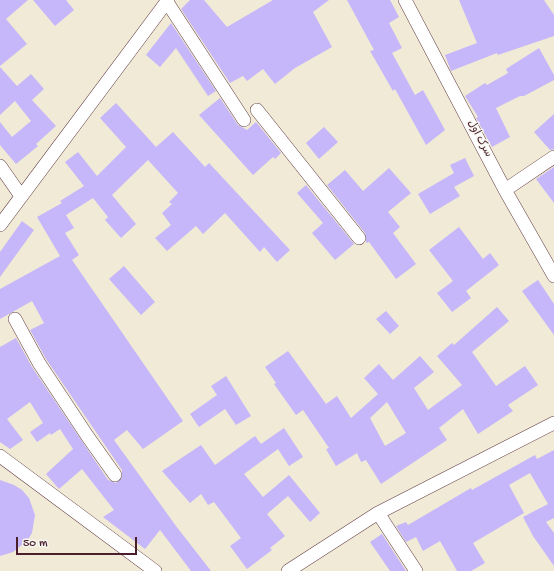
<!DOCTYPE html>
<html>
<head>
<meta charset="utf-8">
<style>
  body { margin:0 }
  #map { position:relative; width:554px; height:571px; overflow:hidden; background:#f1ead6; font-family:"Gochi Hand",sans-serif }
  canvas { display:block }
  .scale { position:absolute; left:16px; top:537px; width:121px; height:18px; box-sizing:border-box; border:2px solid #4a1f2b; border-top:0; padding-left:5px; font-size:12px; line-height:14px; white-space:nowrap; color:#4a1f2b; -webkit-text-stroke:3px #f6f6f2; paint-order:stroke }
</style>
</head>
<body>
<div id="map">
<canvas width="554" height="571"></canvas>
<div class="scale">50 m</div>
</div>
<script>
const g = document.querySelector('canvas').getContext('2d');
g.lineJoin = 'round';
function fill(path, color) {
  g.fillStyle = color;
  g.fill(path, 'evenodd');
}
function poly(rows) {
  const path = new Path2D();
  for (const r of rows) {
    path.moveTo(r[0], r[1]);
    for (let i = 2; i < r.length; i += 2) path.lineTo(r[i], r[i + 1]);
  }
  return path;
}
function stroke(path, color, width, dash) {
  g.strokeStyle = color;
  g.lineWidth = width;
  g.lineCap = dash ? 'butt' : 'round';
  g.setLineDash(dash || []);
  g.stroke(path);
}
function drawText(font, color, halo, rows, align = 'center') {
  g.font = font + ' "Gochi Hand","Playpen Sans Arabic",sans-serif';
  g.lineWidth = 3;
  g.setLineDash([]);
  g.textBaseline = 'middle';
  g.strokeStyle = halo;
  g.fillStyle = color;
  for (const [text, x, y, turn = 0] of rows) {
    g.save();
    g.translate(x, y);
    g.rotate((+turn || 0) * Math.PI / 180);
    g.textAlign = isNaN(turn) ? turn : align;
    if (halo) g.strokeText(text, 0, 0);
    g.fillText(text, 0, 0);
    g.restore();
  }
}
const building = poly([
  [0,0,28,0,6,19,27,44,0,66],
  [33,0,66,0,74,10,55,26],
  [190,0,204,0,227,27,273,0,329,0,313,12,332,47,295,68,275,84,263,69,247,81,243,76,230,83,181,9],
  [347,0,390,0,399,17,389,23,402,48,392,53,415,95,423,90,445,130,426,145,395,89,393,91,370,51,374,50],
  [459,0,544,0,554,15,554,36,498,55,497,53,451,71,445,55,477,43],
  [171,23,216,91,208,96,176,48,160,67,146,55],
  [539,48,554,75,554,80,524,96,520,96,496,108,510,137,492,147,476,118,478,117,465,96,485,83,487,85,508,73,506,69],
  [0,67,17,86,31,74,44,89,32,100,56,126,36,144,38,146,16,164,0,145,0,122,12,137,31,121,15,101,0,115],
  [220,98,238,125,247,130,256,122,281,153,275,159,273,157,253,175,199,115],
  [116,103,156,147,173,132,205,167,209,163,290,250,277,262,264,247,260,252,225,213,203,234,196,226,167,251,155,238,171,225,162,213,172,204,169,202,178,193,148,160,112,195,136,224,121,238,105,220,108,217,93,198,66,215,74,228,65,233,79,255,72,260,183,421,143,449,127,430,114,440,176,526,211,571,191,571,160,530,145,549,103,517,114,510,82,469,59,489,46,474,73,449,60,429,51,435,50,433,37,442,30,432,43,423,30,402,7,419,23,440,10,449,0,442,0,347,16,338,32,367,108,480,116,483,122,478,122,470,46,359,30,330,44,323,32,301,0,319,0,289,60,256,37,217,62,203,60,201,84,186,65,162,78,152,97,176,126,147,100,118],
  [554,114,554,149,550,150,534,132],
  [324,127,338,142,319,159,306,143],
  [465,158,474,176,454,187,460,196,430,214,418,194,454,173,450,165],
  [554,167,554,203,536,179],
  [389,168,411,193,388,212,400,227,393,233,416,264,396,279,369,242,367,243,366,242,365,233,327,185,345,170,363,191],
  [306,185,354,244,335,260,312,233,323,223,297,193],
  [22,221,34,230,0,277,0,252],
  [459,227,483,259,490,253,499,265,466,291,471,298,452,312,437,293,453,281,429,250],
  [124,266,155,302,141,315,109,279],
  [538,280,554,304,554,335,522,291],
  [497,307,509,321,472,352,496,386,525,366,538,385,508,405,513,411,478,434,463,409,439,428,447,440,381,484,366,460,361,462,357,453,336,466,326,449,329,448,303,410,296,415,274,384,276,383,265,367,288,351,326,404,337,396,351,418,378,394,364,378,379,364,393,380,420,356,434,372,414,388,428,410,462,385,437,356,452,343,454,345],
  [387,402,406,433,385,446,370,418],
  [386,311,399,326,390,334,376,319],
  [226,376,251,416,236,425,225,409,199,427,190,414,217,395,211,386],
  [284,428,303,457,289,466,278,449,244,474,263,497,289,475,320,513,310,522,288,496,267,514,285,536,270,548,272,550,247,569,230,546,241,538,214,502,208,505,201,494,190,503,162,471,201,445,215,465,255,436,261,444],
  [554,450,554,518,546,522,554,533,554,566,533,536,523,517,548,504,530,473,509,485,524,513,473,543,485,563,471,571,457,571,440,541,423,551,416,537,406,542,396,526,406,522,408,525,471,488,472,490,535,455,537,459],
  [0,480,14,485,22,490,29,498,35,515,32,533,27,541,13,552,0,556],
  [382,534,406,571,390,571,370,542]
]);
const minor = poly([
  [405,0,505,190,554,276],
  [167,2,244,120],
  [257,110,359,238],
  [0,166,21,196],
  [505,190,554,157],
  [0,225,168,0],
  [15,319,39,363,88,437,115,475],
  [0,456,155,571],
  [378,513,416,571],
  [288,571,378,513,554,423]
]);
const streetNames = [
  ["سرک اول",479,139,62]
];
fill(building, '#c5b7fa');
stroke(minor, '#633d45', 14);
stroke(minor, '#fff', 13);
drawText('11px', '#4a1f2b', '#f6f6f2', streetNames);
</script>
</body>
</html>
